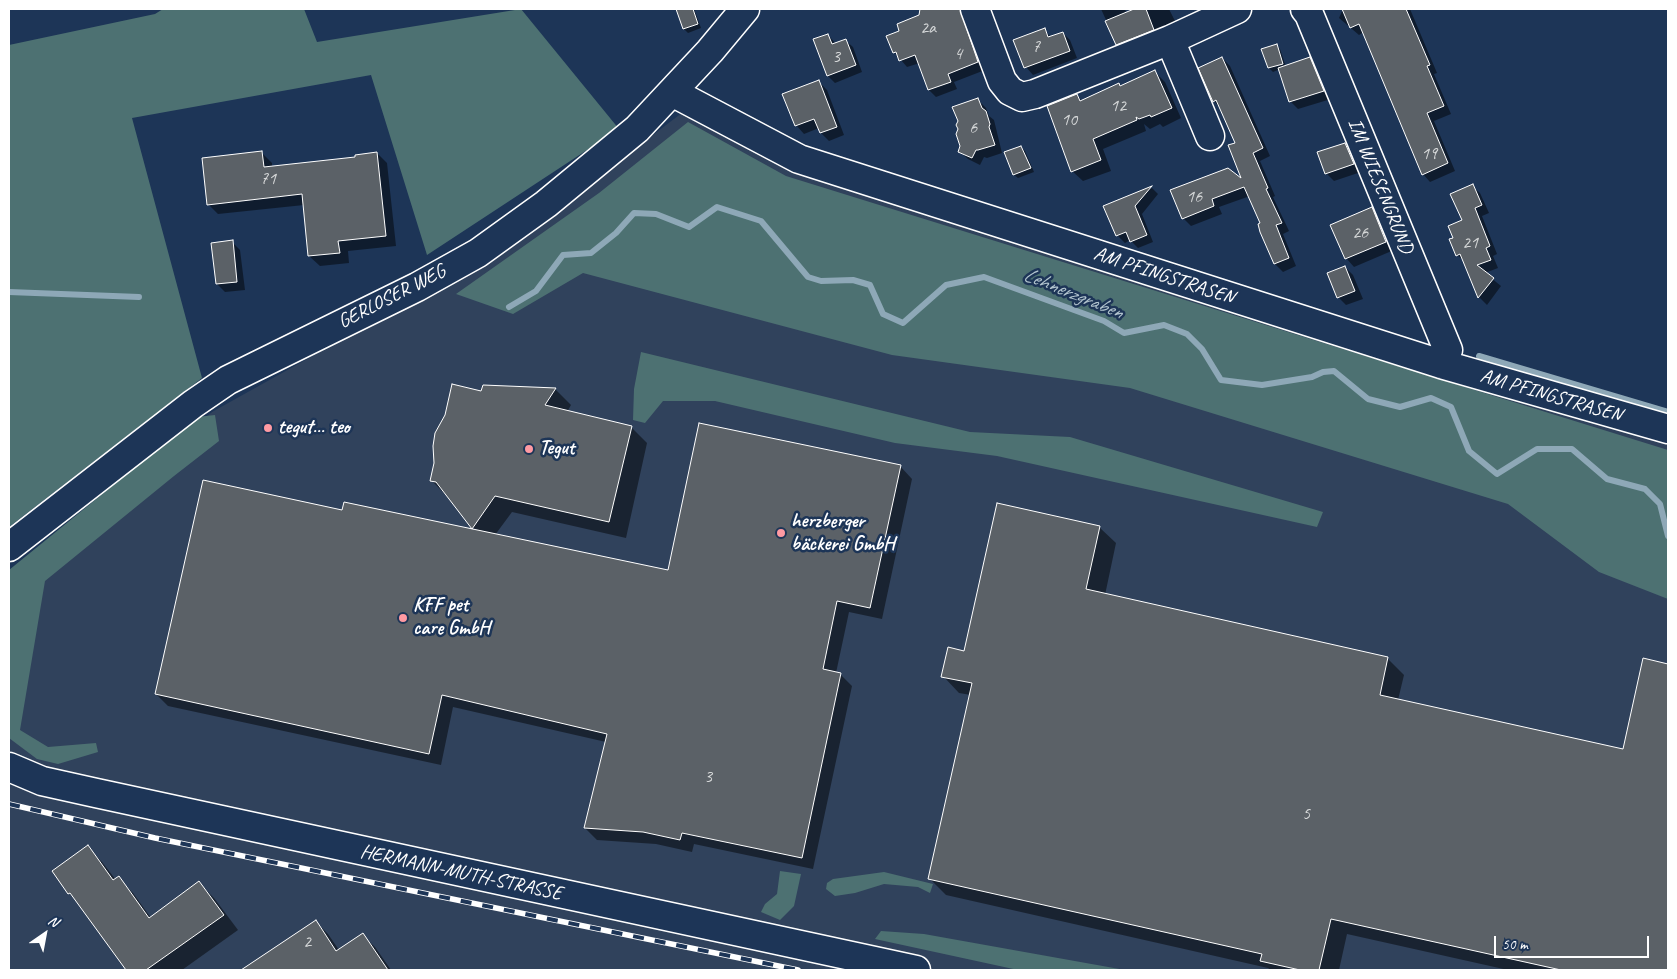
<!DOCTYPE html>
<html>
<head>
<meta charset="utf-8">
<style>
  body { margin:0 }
  #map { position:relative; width:1677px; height:979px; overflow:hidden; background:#1d3557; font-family:Caveat,sans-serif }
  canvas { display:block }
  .frame { position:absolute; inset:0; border:10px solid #fff; pointer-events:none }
  .north { position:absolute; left:20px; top:909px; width:50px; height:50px; -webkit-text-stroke:4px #1d3557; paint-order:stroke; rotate:33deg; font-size:14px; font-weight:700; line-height:20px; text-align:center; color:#fff }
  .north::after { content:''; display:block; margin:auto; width:18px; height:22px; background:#fff; clip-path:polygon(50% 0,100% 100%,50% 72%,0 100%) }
  .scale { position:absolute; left:1494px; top:936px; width:155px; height:22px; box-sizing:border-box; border:2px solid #fff; border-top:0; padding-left:6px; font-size:15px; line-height:18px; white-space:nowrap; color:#fff; -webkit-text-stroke:4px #1d3557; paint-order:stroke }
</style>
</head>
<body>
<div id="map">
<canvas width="1677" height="979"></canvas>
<div class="frame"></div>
<div class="north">N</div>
<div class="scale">50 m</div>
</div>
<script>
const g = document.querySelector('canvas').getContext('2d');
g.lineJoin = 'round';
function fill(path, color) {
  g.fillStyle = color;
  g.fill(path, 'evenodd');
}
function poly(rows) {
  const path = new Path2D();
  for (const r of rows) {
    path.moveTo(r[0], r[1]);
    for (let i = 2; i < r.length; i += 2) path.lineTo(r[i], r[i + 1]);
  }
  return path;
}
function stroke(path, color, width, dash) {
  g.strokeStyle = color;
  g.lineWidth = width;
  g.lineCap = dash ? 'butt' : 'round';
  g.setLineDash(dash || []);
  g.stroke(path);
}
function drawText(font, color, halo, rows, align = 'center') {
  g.font = font + ' Caveat,sans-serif';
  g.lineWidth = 5;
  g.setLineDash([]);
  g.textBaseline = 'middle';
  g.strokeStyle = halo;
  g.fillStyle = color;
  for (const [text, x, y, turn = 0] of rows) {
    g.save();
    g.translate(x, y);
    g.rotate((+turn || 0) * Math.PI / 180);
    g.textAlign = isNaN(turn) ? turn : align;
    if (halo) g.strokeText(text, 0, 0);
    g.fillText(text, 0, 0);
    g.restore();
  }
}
const built = poly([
  [687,109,1668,428,1668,970,9,970,9,580,212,412,501,251]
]);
const green = poly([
  [163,9,304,9,317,42,521,9,619,129,427,255,371,75,132,118,202,378,9,527,9,45,155,14],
  [688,122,786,176,1668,450,1668,599,1599,572,1508,504,1130,388,892,355,583,273,513,314,456,294,599,193],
  [641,352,970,432,1070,437,1323,512,1317,527,997,456,895,443,715,401,663,401,645,423,633,420,634,389],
  [215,415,219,441,174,476,45,581,20,730,48,747,96,743,98,752,58,764,37,759,9,738,9,570,197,417],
  [780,871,801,874,794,906,780,920,761,912,765,904,777,894],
  [884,872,933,884,930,893,918,887,884,884,855,893,835,896,826,889,827,883,833,879],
  [881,931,924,934,1125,970,1018,970,875,939]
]);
const shadow = poly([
  [677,9,694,9,701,28,688,33,684,29],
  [922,9,962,9,985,70,954,82,957,89,936,97,929,90,920,63,907,67,894,52,901,32,920,16],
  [1101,9,1125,9,1126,13,1137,9,1169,9,1175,21,1157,29,1161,37,1124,52,1117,44],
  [1343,9,1410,9,1437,73,1434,74,1451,114,1434,121,1455,171,1430,182,1423,174,1364,32,1359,35,1339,18],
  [1044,30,1051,37,1063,33,1070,40,1077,58,1033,75,1026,67],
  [828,35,836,44,845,40,853,47,862,72,835,83,828,76,815,40],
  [1276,45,1280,49,1286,67,1310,59,1318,67,1331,99,1298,109,1290,101,1280,69,1273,72,1269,68,1263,50],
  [1222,58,1230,66,1270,156,1260,161,1275,196,1273,197,1289,231,1283,234,1296,266,1283,272,1275,264,1262,224,1250,196,1219,207,1222,214,1191,226,1183,218,1171,191,1244,182,1236,143,1220,108,1214,101],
  [1155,72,1165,82,1181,118,1163,127,1160,124,1150,129,1144,124,1146,131,1103,149,1111,171,1083,181,1072,171,1077,95,1082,101,1119,84,1122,87],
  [819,82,827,90,844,135,829,141,821,133,819,128,804,134,796,125],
  [978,100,986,108,989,116,994,120,1002,153,987,158,984,157,980,165,968,159,959,151],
  [1345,144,1353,153,1361,172,1334,181,1326,173],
  [1021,147,1025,151,1034,172,1018,178,1014,175,1005,153],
  [262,153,272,163,272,167,357,158,377,153,387,163,396,246,348,251,349,263,320,266,309,256,304,205,218,214,208,204],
  [1472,186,1480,193,1489,213,1482,216,1497,254,1493,256,1498,268,1485,273,1501,286,1487,305,1479,297,1465,262,1457,255,1454,238,1463,221],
  [1152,188,1158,194,1142,214,1153,242,1138,248,1130,240,1125,243,1118,236,1105,206],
  [1372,208,1380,216,1394,250,1354,267,1346,258],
  [232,242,240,250,245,290,225,292,217,284],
  [1345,267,1353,275,1363,299,1346,305,1338,297],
  [484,386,555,389,571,405,567,412,631,427,647,443,626,538,512,512,495,535,669,572,900,466,912,479,882,619,849,612,836,673,840,674,852,686,813,869,694,844,692,852,656,844,597,840,585,828,606,742,453,707,441,765,168,706,156,694,343,512,476,531,448,497,431,480,482,392],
  [1099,527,1116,543,1105,595,1387,658,1404,675,1398,700,1624,751,1644,660,1668,665,1668,970,1508,970,1347,934,1339,970,1271,970,1268,968,946,895,930,879,971,695,959,693,943,676,965,652],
  [87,847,102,862,116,880,118,878,133,893,151,918,199,883,214,898,238,930,182,970,128,970,77,901,69,893],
  [316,922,328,934,339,950,362,935,375,947,391,970,243,970]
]);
const stream = poly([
  [9,292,139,297],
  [509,307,536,291,563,255,591,253,616,233,634,213,656,214,689,227,717,207,761,221,808,277,821,281,853,280,870,285,883,314,903,323,946,285,984,277,1104,321,1124,333,1164,325,1187,334,1202,349,1221,380,1262,385,1312,377,1323,372,1334,371,1368,399,1400,407,1431,398,1451,407,1469,451,1497,474,1537,449,1572,449,1607,479,1645,489,1660,504,1668,536],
  [1479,356,1668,412]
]);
const building = poly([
  [676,9,693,9,698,24,683,29,676,9],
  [920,9,960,9,978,62,948,74,951,82,928,90,915,55,899,61,896,52,893,53,886,36,899,31,897,24,919,15,920,9],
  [1134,9,1146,9,1154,30,1116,45,1105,21,1134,9],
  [1342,9,1406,9,1430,65,1427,66,1444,106,1427,113,1448,163,1422,175,1359,24,1350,28,1342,9],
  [1045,28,1048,37,1063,32,1070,51,1024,68,1013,40,1045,28],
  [828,34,832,44,846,39,856,65,827,76,813,39,828,34],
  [1277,44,1283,64,1268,68,1261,49,1277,44],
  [1222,57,1263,148,1253,153,1268,188,1266,189,1282,223,1276,225,1289,258,1274,264,1260,232,1258,224,1260,223,1244,187,1212,199,1214,206,1182,219,1170,190,1228,168,1241,178,1228,145,1235,143,1216,100,1213,102,1198,68,1222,57],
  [1310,57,1324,91,1289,102,1278,68,1310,57],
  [1155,70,1172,108,1151,117,1150,115,1139,119,1136,117,1137,120,1093,139,1101,160,1071,172,1047,106,1077,94,1080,101,1119,83,1120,86,1155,70],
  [819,80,837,127,820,133,814,119,795,126,782,94,819,80],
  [978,98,982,108,986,111,990,124,989,127,995,145,978,150,976,150,972,158,958,152,960,146,956,134,958,129,956,125,958,121,952,107,978,98],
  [1345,143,1354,164,1325,174,1317,152,1345,143],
  [1021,146,1031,168,1013,175,1004,152,1021,146],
  [262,151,264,167,355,157,355,155,377,152,386,236,338,241,340,253,308,256,302,194,207,205,202,158,262,151],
  [1473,184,1482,205,1475,208,1490,246,1486,248,1491,260,1477,265,1494,278,1478,298,1460,254,1456,256,1449,239,1453,238,1448,226,1462,220,1450,194,1473,184],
  [1152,186,1135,206,1147,235,1130,242,1126,232,1116,236,1103,206,1152,186],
  [1372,207,1386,242,1345,259,1330,225,1372,207],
  [233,240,237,282,216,284,211,243,233,240],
  [1345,266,1355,291,1337,298,1327,273,1345,266],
  [452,384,481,391,483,385,556,388,545,405,632,426,609,522,495,496,472,529,436,482,430,481,434,463,433,446,435,433,445,415,452,384],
  [699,423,901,465,870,608,837,601,823,669,841,673,802,858,682,833,680,840,643,832,584,828,607,734,442,695,429,754,155,694,203,480,342,510,344,502,668,570,699,423],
  [997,503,1100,526,1086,589,1388,657,1380,695,1623,749,1643,658,1668,664,1668,970,1561,970,1331,919,1319,970,1300,970,1260,961,1262,954,928,879,972,683,941,677,948,647,964,651,997,503],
  [88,845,113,880,119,876,149,918,199,881,224,915,146,970,126,970,70,893,68,894,52,871,88,845],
  [316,920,336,951,363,933,388,970,241,970,316,920]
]);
const minor = poly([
  [975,9,1002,81,1010,91,1022,97,1035,94,1170,40,1237,9],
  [1305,9,1309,14,1448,350,1441,364],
  [1170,40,1210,136],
  [672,92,799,159,1441,364,1668,429],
  [9,547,193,404,228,380,417,287,478,253,546,204,637,129,710,51,745,9],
  [9,767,42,781,96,793,916,970]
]);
const rail = poly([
  [9,804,155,838,798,970]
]);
const markers = [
  [268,428,5,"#ff9aa2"],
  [529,449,5,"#ff9aa2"],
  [781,533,5,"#ff9aa2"],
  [403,618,5,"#ff9aa2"]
];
const numberNames = [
  ["2a",928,28],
  ["7",1036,47],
  ["4",958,54],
  ["3",836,57],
  ["12",1118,106],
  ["10",1069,120],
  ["6",973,128],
  ["19",1429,154],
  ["71",268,179],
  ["16",1194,197],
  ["26",1360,233],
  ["21",1470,243],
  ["3",708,777],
  ["5",1306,814],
  ["2",307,942]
];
const streetNames = [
  ["IM WIESENGRUND",1380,186,68],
  ["AM PFINGSTRASEN",1164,276,18],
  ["GERLOSER WEG",392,297,-27],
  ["AM PFINGSTRASEN",1551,396,16],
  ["HERMANN-MUTH-STRASSE",461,873,12]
];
const poiNames = [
  ["tegut… teo",278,428],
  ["Tegut",539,449],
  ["herzberger",791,522],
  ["bäckerei GmbH",791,545],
  ["KFF pet",413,606],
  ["care GmbH",413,629]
];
const waterNames = [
  ["Lehnerzgraben",1073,294,22]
];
fill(built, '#30425c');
fill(green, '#4d7172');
fill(shadow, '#0007');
stroke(stream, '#8ea8b7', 6);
fill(building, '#5b6167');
stroke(building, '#fff', 1);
stroke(minor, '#fff', 31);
stroke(minor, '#1d3557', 28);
stroke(rail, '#fff', 5.5);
stroke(rail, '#1d3557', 4, [11]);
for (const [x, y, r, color] of markers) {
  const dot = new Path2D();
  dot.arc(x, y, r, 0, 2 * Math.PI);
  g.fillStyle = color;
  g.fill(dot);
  stroke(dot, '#1d3557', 2);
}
drawText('18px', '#d6d8d9', null, numberNames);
drawText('20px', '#fff', '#1d3557', streetNames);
drawText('bold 20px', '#fff', '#1d3557', poiNames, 'left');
drawText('italic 21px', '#b3c5cf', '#1d3557', waterNames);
</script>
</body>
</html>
